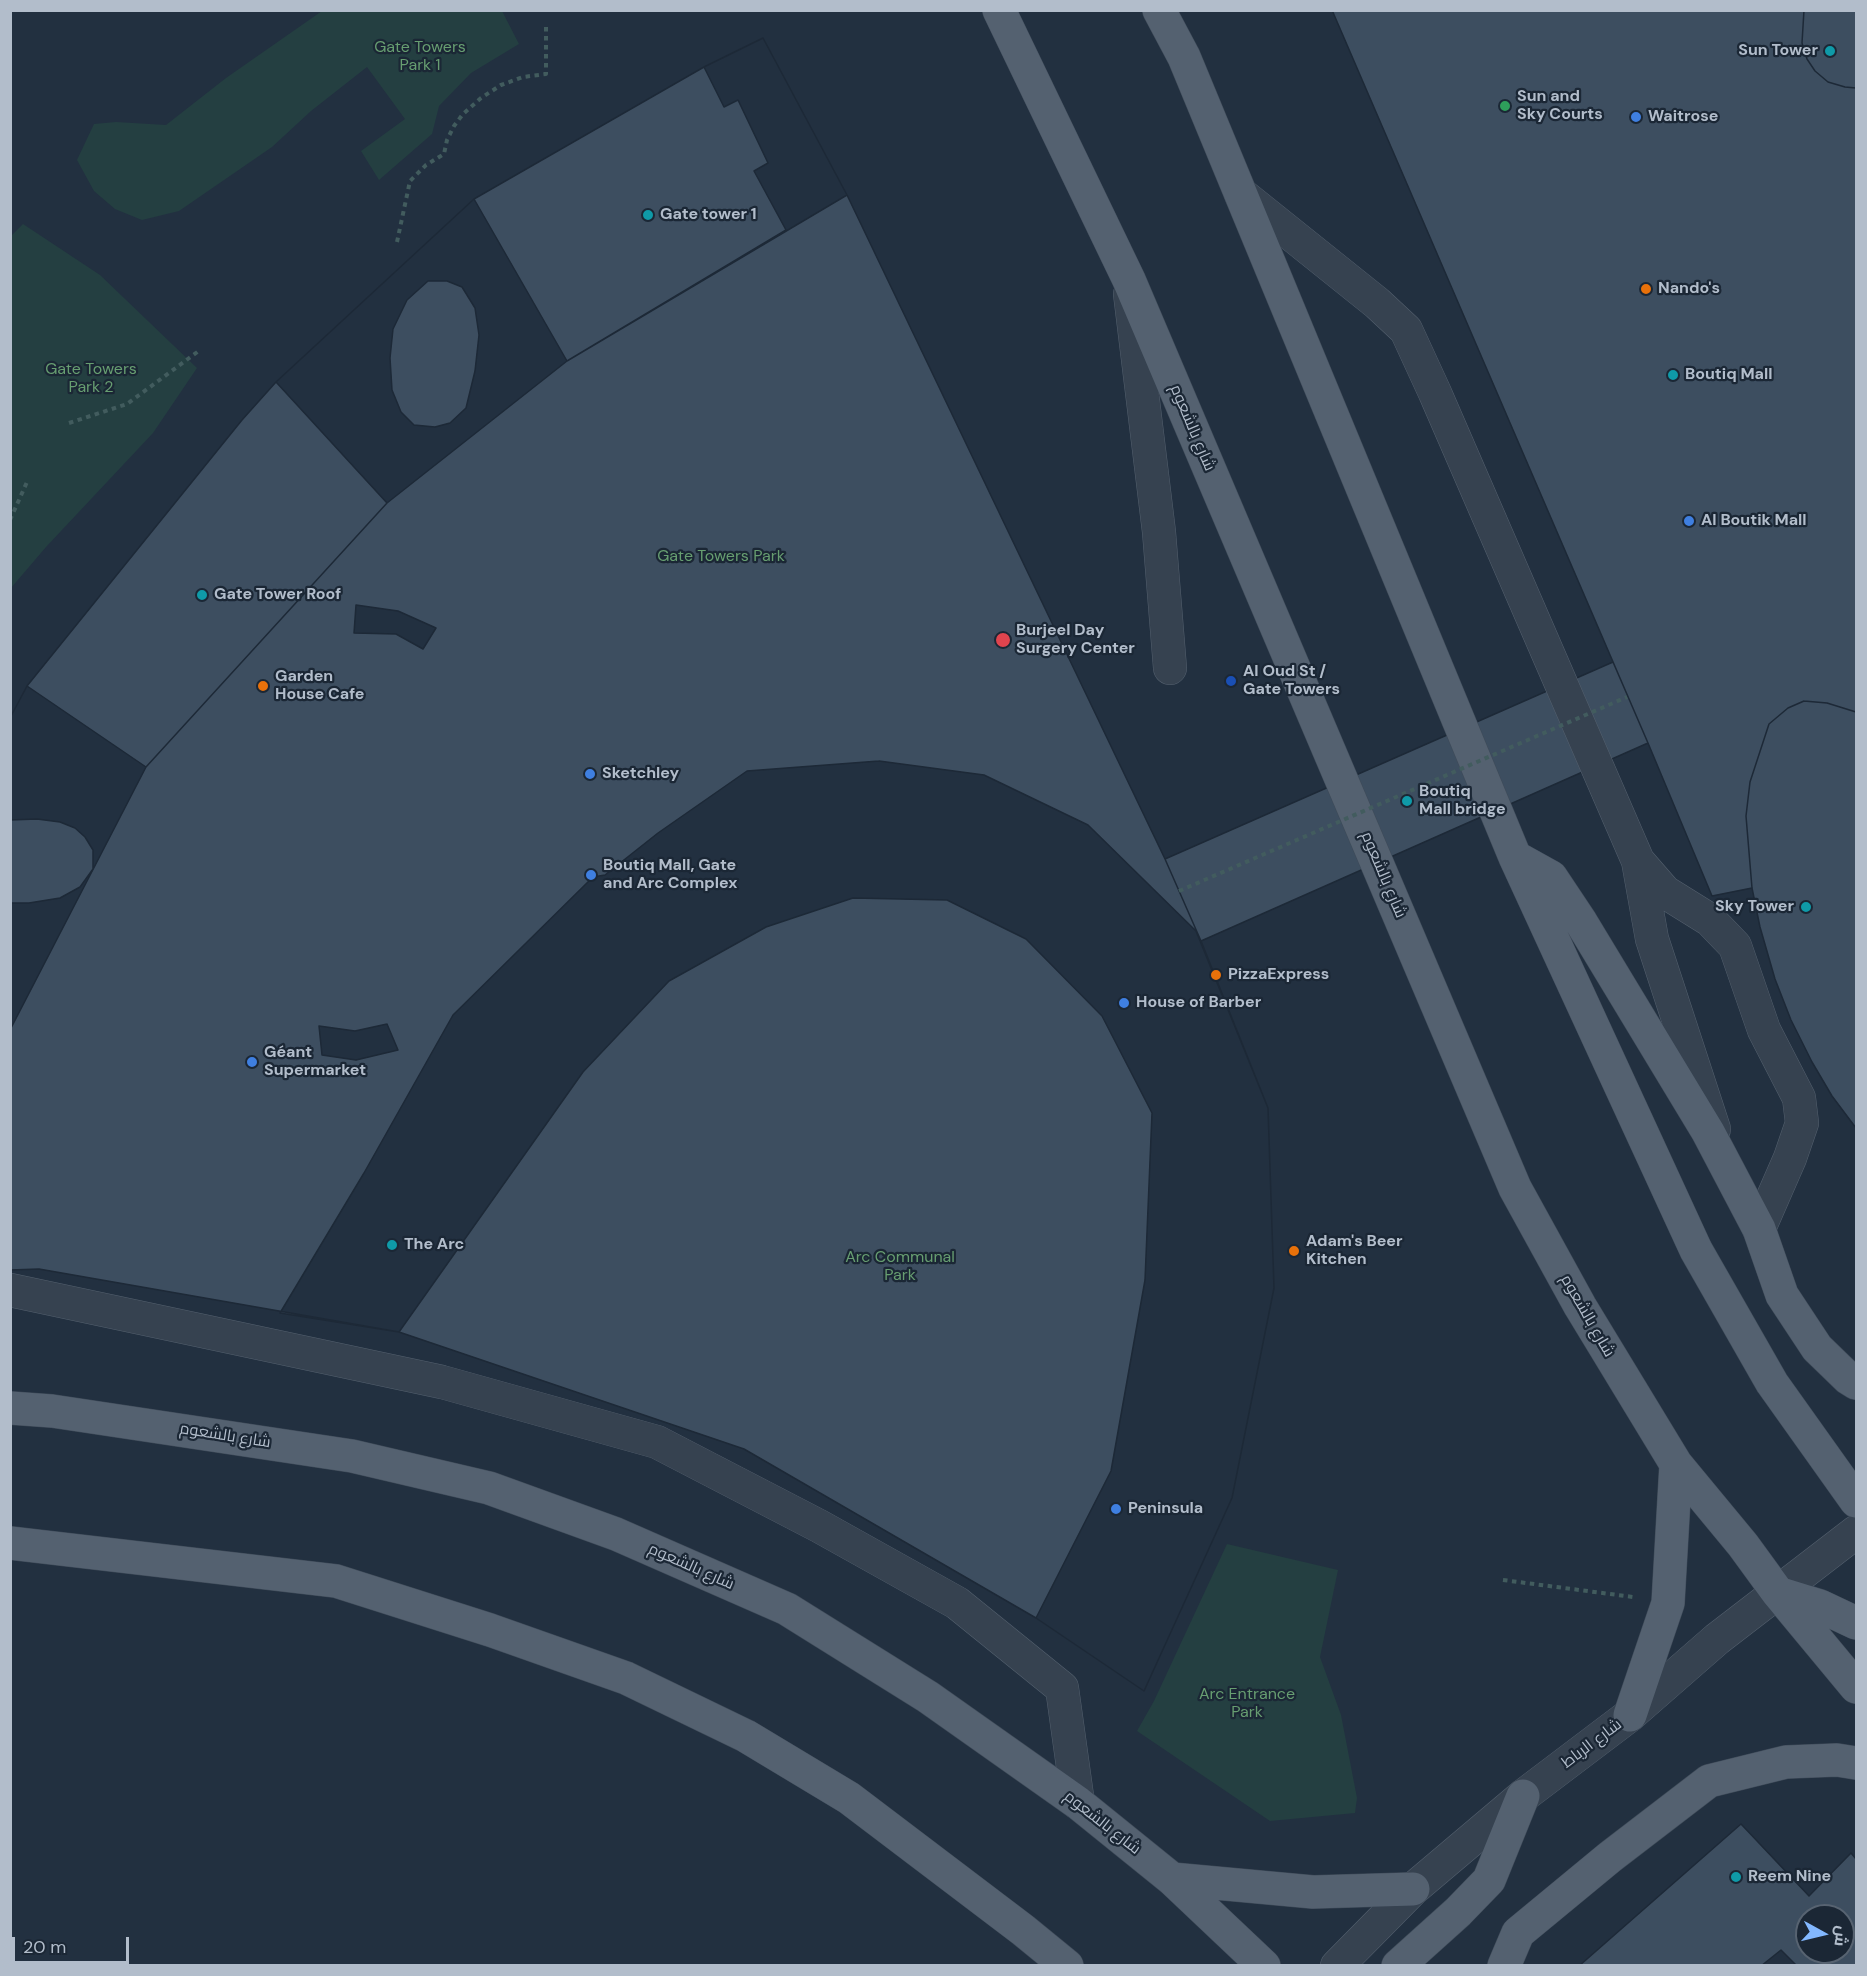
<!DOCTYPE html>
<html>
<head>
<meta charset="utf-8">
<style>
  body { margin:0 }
  #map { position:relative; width:1867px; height:1976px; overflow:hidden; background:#223040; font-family:"DM Sans",Cairo,sans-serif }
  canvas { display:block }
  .frame { position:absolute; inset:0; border:12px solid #b2bdcb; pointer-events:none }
  .north { position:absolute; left:1795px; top:1904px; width:60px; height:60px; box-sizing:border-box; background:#1b2735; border:2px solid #576371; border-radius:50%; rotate:98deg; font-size:16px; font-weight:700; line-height:24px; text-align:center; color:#b2bdcb }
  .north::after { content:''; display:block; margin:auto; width:21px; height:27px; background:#83b8ff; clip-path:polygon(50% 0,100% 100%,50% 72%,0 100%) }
  .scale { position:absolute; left:12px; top:1937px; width:117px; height:27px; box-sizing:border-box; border:3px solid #b2bdcb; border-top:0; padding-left:8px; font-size:18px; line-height:21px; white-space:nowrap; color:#b2bdcb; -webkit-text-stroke:4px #1b2735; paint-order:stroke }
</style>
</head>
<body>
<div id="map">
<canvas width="1867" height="1976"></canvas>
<div class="frame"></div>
<div class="north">ش</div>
<div class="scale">20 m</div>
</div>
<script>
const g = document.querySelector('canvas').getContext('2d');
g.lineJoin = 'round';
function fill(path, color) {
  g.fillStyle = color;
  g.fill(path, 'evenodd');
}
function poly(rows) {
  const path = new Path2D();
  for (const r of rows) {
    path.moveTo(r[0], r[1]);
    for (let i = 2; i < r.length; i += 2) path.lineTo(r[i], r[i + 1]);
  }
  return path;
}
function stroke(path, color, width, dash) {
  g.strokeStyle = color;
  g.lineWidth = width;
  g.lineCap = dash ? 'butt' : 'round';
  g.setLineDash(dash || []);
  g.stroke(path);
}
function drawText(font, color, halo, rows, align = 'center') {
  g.font = font + ' "DM Sans",Cairo,sans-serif';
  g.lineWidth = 4.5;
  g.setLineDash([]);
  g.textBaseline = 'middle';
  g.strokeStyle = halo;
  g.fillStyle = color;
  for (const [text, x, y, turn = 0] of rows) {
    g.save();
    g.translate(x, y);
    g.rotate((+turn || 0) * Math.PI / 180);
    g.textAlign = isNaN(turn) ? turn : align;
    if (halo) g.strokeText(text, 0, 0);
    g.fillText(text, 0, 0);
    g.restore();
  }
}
const green = poly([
  [322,11,502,11,519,44,471,73,439,106,432,134,379,180,361,151,405,119,367,67,311,111,272,147,179,211,142,220,115,209,94,191,77,160,94,124,116,122,166,125,226,78],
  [23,224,100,275,197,368,153,433,46,547,11,588,10,237],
  [1227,1544,1338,1570,1320,1657,1341,1715,1357,1798,1355,1813,1270,1821,1137,1731,1154,1701]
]);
const building = poly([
  [1332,10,1804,10,1802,43,1807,59,1815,71,1828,82,1845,87,1856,88,1856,712,1827,703,1804,701,1788,708,1769,724,1750,782,1746,816,1752,888,1712,896,1648,743,1332,10],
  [1804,10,1856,10,1856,88,1845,87,1828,82,1815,71,1807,59,1802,43,1804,10],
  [763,38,847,195,567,361,474,199,704,67,763,38],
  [763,38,847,195,1165,859,1201,941,1268,1108,1274,1288,1232,1498,1144,1691,1036,1618,744,1449,399,1332,39,1269,10,1270,10,718,27,686,242,420,276,382,474,199,704,67,763,38],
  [704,67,724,107,738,100,768,163,754,171,786,230,567,361,387,503,146,767,10,1030,10,903,29,903,60,898,80,887,93,869,93,850,85,837,75,828,60,822,37,819,10,820,10,718,27,686,242,420,276,382,474,199,704,67],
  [428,281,447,281,462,287,475,308,479,335,475,371,466,408,450,423,435,427,414,425,401,412,392,390,390,358,393,329,407,300,428,281],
  [276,382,387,503,146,767,27,686,242,420,276,382],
  [356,605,398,611,436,628,423,649,396,634,354,633,356,605],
  [1613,662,1648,743,1201,941,1165,859,1613,662],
  [1804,701,1827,703,1856,712,1856,1128,1832,1096,1812,1062,1791,1020,1775,979,1760,927,1752,888,1746,816,1750,782,1769,724,1788,708,1804,701],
  [879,761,984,775,1088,825,1196,931,1268,1108,1274,1288,1232,1498,1144,1691,1036,1618,1111,1471,1145,1280,1152,1113,1102,1016,1026,939,947,900,853,898,766,927,669,981,583,1072,399,1332,280,1313,364,1173,453,1015,593,877,605,875,610,871,658,833,747,771,879,761],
  [387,1024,398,1050,356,1060,322,1055,319,1026,355,1031,387,1024],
  [1741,1824,1809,1896,1851,1853,1856,1859,1856,1966,1797,1966,1781,1950,1761,1966,1579,1966,1741,1824],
  [1807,1916,1843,1916,1843,1952,1807,1952,1807,1916]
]);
const path = poly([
  [397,242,410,181,426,165,444,154,447,140,454,126,463,114,481,98,501,85,523,77,546,74,546,27],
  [69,423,127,404,200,350],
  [10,520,27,482],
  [1503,1580,1633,1597]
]);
const minor = poly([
  [1241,194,1377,303,1406,330,1435,393,1638,861,1652,939,1714,1129],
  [1130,294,1159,532,1170,668],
  [1638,861,1665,892,1710,920,1735,946,1764,1030,1799,1098,1802,1123,1790,1158,1759,1229],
  [10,1290,442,1382,657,1442,819,1526,957,1603,1062,1688,1078,1803],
  [1337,1966,1413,1889,1523,1796,1630,1715,1717,1639,1856,1532]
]);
const major = poly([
  [999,10,1129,280,1515,1188,1580,1306,1676,1464,1743,1545,1778,1593,1856,1687],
  [1159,10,1184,57,1515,857,1696,1250,1772,1383,1856,1501],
  [1515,857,1551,877,1581,922,1708,1132,1759,1229,1782,1295,1817,1348,1848,1378,1856,1383],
  [10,1408,52,1411,352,1456,489,1488,616,1534,787,1609,928,1697,1078,1803,1172,1879,1264,1966],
  [10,1543,336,1581,490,1630,626,1678,746,1736,849,1798,1023,1930,1067,1966],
  [1778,1593,1820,1606,1856,1623],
  [1630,1715,1668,1603,1676,1464],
  [1172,1879,1313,1892,1413,1889],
  [1398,1966,1458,1912,1489,1880,1523,1796],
  [1504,1966,1518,1933,1610,1857,1709,1781,1786,1762,1837,1760,1856,1763]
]);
const pathBridge = poly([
  [1179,891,1627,697]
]);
const markers = [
  [1830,51,6,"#0f9aa8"],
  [1505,106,6,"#2e9e5b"],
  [1636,117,6,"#3f7fe0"],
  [648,215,6,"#0f9aa8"],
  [1646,289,6,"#e8710a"],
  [1673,375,6,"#0f9aa8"],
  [1689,521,6,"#3f7fe0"],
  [202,595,6,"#0f9aa8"],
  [1003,640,8,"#e0444e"],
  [1231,681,6,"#1a4fb4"],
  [263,686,6,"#e8710a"],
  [590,774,6,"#3f7fe0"],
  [1407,801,6,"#0f9aa8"],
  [591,875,6,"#3f7fe0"],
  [1806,907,6,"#0f9aa8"],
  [1216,975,6,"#e8710a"],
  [1124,1003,6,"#3f7fe0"],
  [252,1062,6,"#3f7fe0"],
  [392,1245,6,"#0f9aa8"],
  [1294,1251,6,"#e8710a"],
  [1116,1509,6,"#3f7fe0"],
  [1736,1877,6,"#0f9aa8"]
];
const parkNames = [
  ["Gate Towers",420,48],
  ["Park 1",420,66],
  ["Gate Towers",91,370],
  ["Park 2",91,388],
  ["Gate Towers Park",721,557],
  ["Arc Communal",900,1258],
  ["Park",900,1276],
  ["Arc Entrance",1247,1695],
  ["Park",1247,1713]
];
const poiNames = [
  ["Sun Tower",1818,51,"right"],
  ["Sun and",1517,97],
  ["Sky Courts",1517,115],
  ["Waitrose",1648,117],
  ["Gate tower 1",660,215],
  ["Nando's",1658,289],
  ["Boutiq Mall",1685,375],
  ["Al Boutik Mall",1701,521],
  ["Gate Tower Roof",214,595],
  ["Burjeel Day",1016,631],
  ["Surgery Center",1016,649],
  ["Al Oud St /",1243,672],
  ["Gate Towers",1243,690],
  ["Garden",275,677],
  ["House Cafe",275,695],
  ["Sketchley",602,774],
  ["Boutiq",1419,792],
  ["Mall bridge",1419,810],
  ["Boutiq Mall, Gate",603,866],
  ["and Arc Complex",603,884],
  ["Sky Tower",1794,907,"right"],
  ["PizzaExpress",1228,975],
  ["House of Barber",1136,1003],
  ["Géant",264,1053],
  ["Supermarket",264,1071],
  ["Adam's Beer",1306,1242],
  ["Kitchen",1306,1260],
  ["The Arc",404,1245],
  ["Peninsula",1128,1509],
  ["Reem Nine",1748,1877]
];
const streetNames = [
  ["شارع بالشعوم",1192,428,67],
  ["شارع بالشعوم",1383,875,67],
  ["شارع بالشعوم",1587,1316,60],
  ["شارع بالشعوم",225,1436,9],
  ["شارع بالشعوم",691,1567,24],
  ["شارع الرباط",1592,1744,-37],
  ["شارع بالشعوم",1102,1823,38]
];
fill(green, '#243f41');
fill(building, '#3d4e60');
stroke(building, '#1d2937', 1.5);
stroke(minor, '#54606e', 34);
stroke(major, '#3f4b59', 34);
stroke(path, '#425c5e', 4, [4.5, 4.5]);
stroke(minor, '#364250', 33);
stroke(major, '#546170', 33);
stroke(pathBridge, '#425c5e', 4, [4.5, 4.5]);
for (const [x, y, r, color] of markers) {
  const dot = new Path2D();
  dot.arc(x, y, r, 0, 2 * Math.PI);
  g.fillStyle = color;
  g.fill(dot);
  stroke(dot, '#1b2735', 2);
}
drawText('16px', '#679e71', '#1b2735', parkNames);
drawText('bold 16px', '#b2bdcb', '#1b2735', poiNames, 'left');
drawText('16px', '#b2bdcb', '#1b2735', streetNames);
</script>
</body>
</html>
